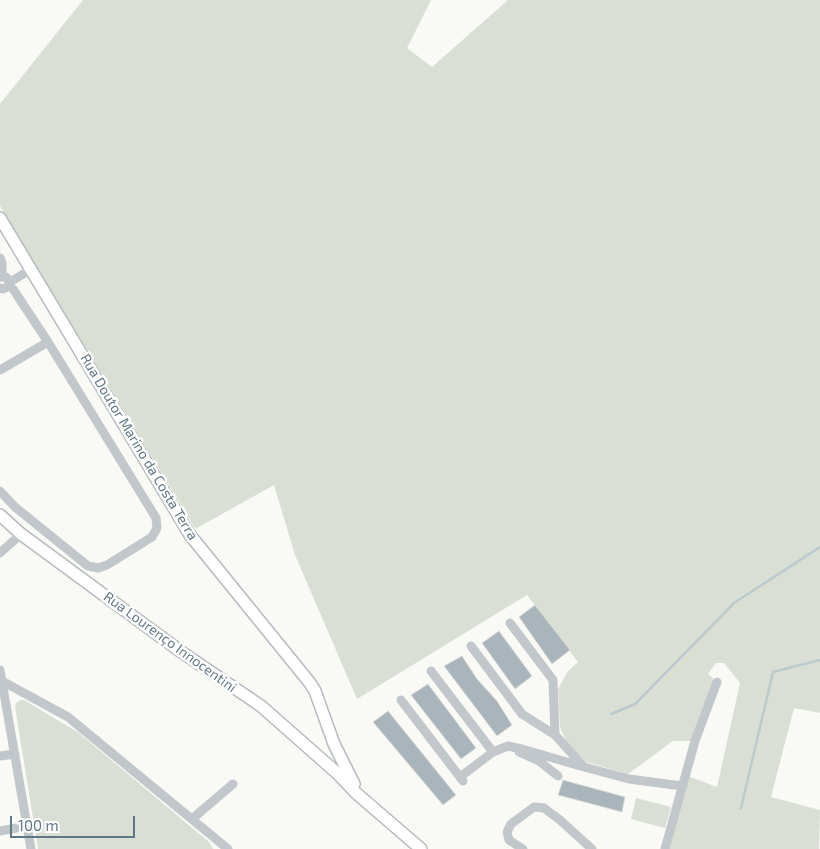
<!DOCTYPE html>
<html>
<head>
<meta charset="utf-8">
<style>
  body { margin:0 }
  #map { position:relative; width:820px; height:849px; overflow:hidden; background:#f9f9f6; font-family:"Exo 2",sans-serif }
  canvas { display:block }
  .scale { position:absolute; left:10px; top:816px; width:125px; height:22px; box-sizing:border-box; border:2px solid #617784; border-top:0; padding-left:6px; font-size:15px; line-height:18px; white-space:nowrap; color:#617784; -webkit-text-stroke:4px #fff; paint-order:stroke }
</style>
</head>
<body>
<div id="map">
<canvas width="820" height="849"></canvas>
<div class="scale">100 m</div>
</div>
<script>
const g = document.querySelector('canvas').getContext('2d');
g.lineJoin = 'round';
function fill(path, color) {
  g.fillStyle = color;
  g.fill(path, 'evenodd');
}
function poly(rows) {
  const path = new Path2D();
  for (const r of rows) {
    path.moveTo(r[0], r[1]);
    for (let i = 2; i < r.length; i += 2) path.lineTo(r[i], r[i + 1]);
  }
  return path;
}
function stroke(path, color, width, dash) {
  g.strokeStyle = color;
  g.lineWidth = width;
  g.lineCap = dash ? 'butt' : 'round';
  g.setLineDash(dash || []);
  g.stroke(path);
}
function drawText(font, color, halo, rows, align = 'center') {
  g.font = font + ' "Exo 2",sans-serif';
  g.lineWidth = 5;
  g.setLineDash([]);
  g.textBaseline = 'middle';
  g.strokeStyle = halo;
  g.fillStyle = color;
  for (const [text, x, y, turn = 0] of rows) {
    g.save();
    g.translate(x, y);
    g.rotate((+turn || 0) * Math.PI / 180);
    g.textAlign = isNaN(turn) ? turn : align;
    if (halo) g.strokeText(text, 0, 0);
    g.fillText(text, 0, 0);
    g.restore();
  }
}
const green = poly([
  [83,0,431,0,407,48,432,67,508,0,820,0,820,713,794,708,771,797,820,810,819,849,665,849,685,775,717,787,740,683,724,663,716,663,708,674,717,682,695,741,673,741,628,774,586,762,567,743,560,727,558,689,568,671,578,662,527,595,357,699,295,555,274,485,197,528,195,528,0,206,0,104],
  [20,700,24,700,79,733,209,842,213,849,38,849,15,707,16,703],
  [636,798,671,807,665,828,631,819]
]);
const stream = poly([
  [611,714,635,704,734,603,820,547],
  [741,808,773,672,820,660]
]);
const building = poly([
  [535,605,570,650,552,664,519,617,535,605],
  [499,631,532,676,515,689,482,643,499,631],
  [462,656,477,679,497,701,512,725,497,736,444,666,462,656],
  [428,684,476,748,461,759,411,695,428,684],
  [388,711,456,795,443,805,373,722,388,711],
  [563,780,625,797,622,812,558,795,563,780]
]);
const minor = poly([
  [0,258,2,263,2,276],
  [0,277,6,277,10,282,7,287,3,289,0,288],
  [10,282,30,270],
  [0,370,48,342],
  [0,491,15,507,88,566,98,568,107,565,152,537,157,528,156,518,48,342,13,289,9,286],
  [0,553,21,534],
  [510,623,553,680,555,735,584,767,629,779,682,786],
  [471,646,522,714,555,735],
  [0,670,31,849],
  [431,671,493,752,460,777],
  [0,680,68,717,228,849],
  [401,700,463,781],
  [493,752,508,746,522,749,584,767],
  [519,752,539,761,558,776],
  [0,756,15,754],
  [192,819,233,784],
  [0,831,27,826],
  [523,849,509,840,507,832,511,824,534,807,544,808,560,820,592,849],
  [665,849,695,741,717,682]
]);
const major = poly([
  [0,218,190,535,310,683,315,691,334,744,354,784],
  [0,515,21,534,180,651,261,706,337,773,356,793,421,849]
]);
const streetNames = [
  ["Rua Doutor Marino da Costa Terra",139,447,59],
  ["Rua Lourenço Innocentini",170,642,36]
];
fill(green, '#d9dfd5');
stroke(stream, '#bcc9cd', 2.5);
fill(building, '#aab5bb');
stroke(building, '#dbdbd8', 1);
stroke(major, '#b5bbbf', 14);
stroke(minor, '#c2c7cb', 9);
stroke(major, '#fff', 11);
drawText('14px', '#617784', '#fff', streetNames);
</script>
</body>
</html>
